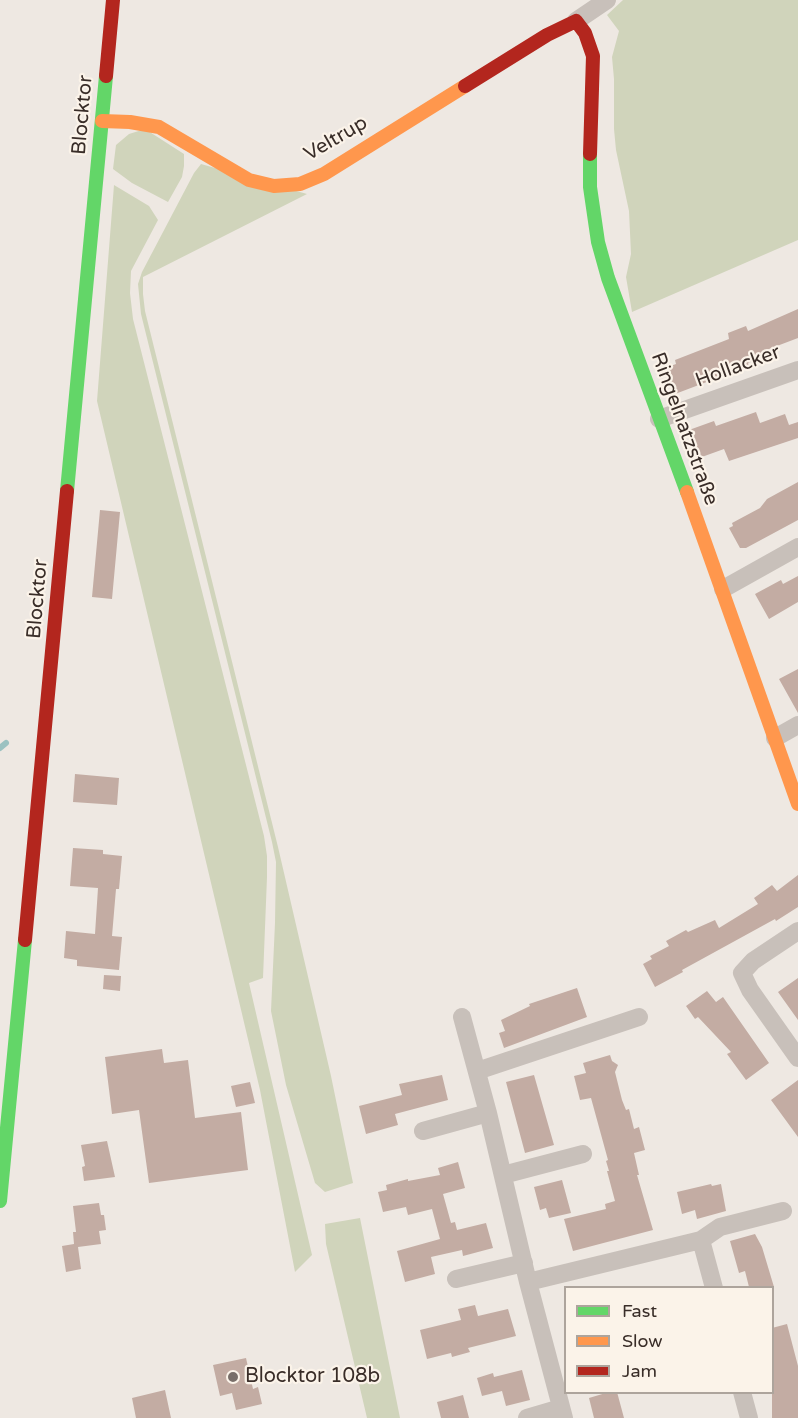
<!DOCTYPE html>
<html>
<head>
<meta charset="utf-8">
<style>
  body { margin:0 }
  #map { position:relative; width:798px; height:1418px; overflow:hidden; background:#eee8e2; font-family:"Varela Round",sans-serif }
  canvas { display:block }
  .legend { position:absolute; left:564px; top:1286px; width:210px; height:108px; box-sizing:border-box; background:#fbf3e9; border:2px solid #ada49c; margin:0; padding:8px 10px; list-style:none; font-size:18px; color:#392d28 }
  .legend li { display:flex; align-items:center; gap:12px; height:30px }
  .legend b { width:30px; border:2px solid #ada49c }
</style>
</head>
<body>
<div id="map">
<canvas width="798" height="1418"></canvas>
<ul class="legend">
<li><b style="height:8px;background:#63d668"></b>Fast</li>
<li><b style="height:8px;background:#ff974d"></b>Slow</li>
<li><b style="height:8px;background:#b3261e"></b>Jam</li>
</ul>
</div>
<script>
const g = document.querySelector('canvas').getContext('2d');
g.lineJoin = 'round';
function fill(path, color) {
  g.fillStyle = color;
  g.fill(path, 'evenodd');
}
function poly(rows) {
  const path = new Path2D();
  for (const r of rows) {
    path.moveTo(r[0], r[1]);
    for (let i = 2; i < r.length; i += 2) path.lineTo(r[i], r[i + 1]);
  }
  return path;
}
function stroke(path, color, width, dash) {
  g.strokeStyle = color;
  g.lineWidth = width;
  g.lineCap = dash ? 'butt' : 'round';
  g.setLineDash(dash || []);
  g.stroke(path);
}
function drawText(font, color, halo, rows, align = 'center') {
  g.font = font + ' "Varela Round",sans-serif';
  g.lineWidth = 4.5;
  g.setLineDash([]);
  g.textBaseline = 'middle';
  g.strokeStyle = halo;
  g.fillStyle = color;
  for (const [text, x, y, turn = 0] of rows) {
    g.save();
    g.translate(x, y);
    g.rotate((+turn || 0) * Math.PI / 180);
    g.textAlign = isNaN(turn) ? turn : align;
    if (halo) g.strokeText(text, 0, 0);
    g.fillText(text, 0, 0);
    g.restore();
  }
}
const green = poly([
  [623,0,798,0,798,240,632,312,626,277,631,254,629,211,616,150,614,129,614,79,612,57,619,31,607,15],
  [145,129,184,154,184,166,182,177,168,202,132,183,113,169,116,145,129,134],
  [201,164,307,194,143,277,143,294,145,311,278,847,331,1076,353,1183,325,1192,315,1183,286,1085,271,1011,275,923,276,862,272,842,141,314,138,284,142,272,194,173],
  [114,185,149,206,158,220,131,271,130,293,133,319,264,836,267,856,267,877,263,978,249,983,312,1255,295,1272,260,1090,97,401],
  [360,1218,400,1418,367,1418,326,1244,325,1224]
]);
const stream = poly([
  [0,748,6,743]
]);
const building = poly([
  [798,309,798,338,769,349,757,356,758,359,748,363,749,366,675,394,665,368,676,364,675,360,729,339,728,333,746,326,748,331],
  [756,412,760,423,785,414,789,425,798,422,798,438,729,461,724,449,699,458,689,430,714,421,716,426],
  [798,482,798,520,746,548,740,548,729,528,733,526,732,523,760,508,767,499],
  [100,510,120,512,112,599,92,597],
  [798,576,798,602,769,619,755,594,781,580,783,584],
  [798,669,798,713,779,679],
  [75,774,119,778,117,805,73,802],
  [73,848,103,850,103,854,122,856,119,889,116,889,112,936,122,937,119,970,77,966,77,960,64,958,66,931,95,934,98,888,70,886],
  [798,875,798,907,776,921,775,919,682,970,683,972,655,987,643,964,652,959,650,956,669,946,666,941,686,930,688,932,715,920,719,928,758,904,754,898,772,885,777,891],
  [104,975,121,976,120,991,103,989],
  [798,978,798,1020,778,992],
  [577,988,587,1017,504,1048,499,1033,505,1031,501,1020,530,1006,529,1004],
  [707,991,716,1002,723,997,769,1063,746,1080,727,1054,731,1052,698,1017,695,1019,686,1006],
  [162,1049,164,1063,188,1060,195,1118,241,1112,248,1170,149,1183,139,1110,112,1114,105,1057],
  [610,1055,612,1061,618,1065,615,1072,622,1100,626,1110,629,1109,634,1129,639,1127,645,1150,634,1153,639,1175,637,1175,653,1230,573,1251,564,1219,606,1209,605,1204,615,1201,607,1171,609,1171,606,1161,608,1160,591,1098,580,1100,574,1076,586,1073,583,1063],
  [442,1075,448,1100,395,1114,398,1125,366,1134,359,1106,402,1095,399,1084],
  [534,1075,554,1145,525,1153,506,1082],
  [798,1080,798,1137,771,1100],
  [250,1082,255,1103,236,1107,231,1086],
  [107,1141,115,1177,84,1181,82,1167,85,1166,81,1145],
  [458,1162,465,1188,443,1194,451,1223,455,1222,457,1230,486,1223,493,1248,463,1256,462,1250,431,1257,435,1274,405,1282,397,1251,440,1239,432,1209,408,1215,406,1207,383,1212,378,1192,387,1190,386,1185,408,1179,408,1181,440,1175,438,1168],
  [562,1180,571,1213,549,1218,546,1208,540,1210,534,1187],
  [711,1184,712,1186,721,1184,726,1211,697,1219,695,1210,682,1214,677,1192],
  [99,1203,101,1215,104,1215,106,1230,99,1231,101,1244,78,1247,81,1269,66,1272,62,1246,74,1244,73,1232,76,1232,73,1206],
  [755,1234,762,1247,774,1287,749,1287,745,1271,739,1273,730,1241],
  [475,1305,478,1316,508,1309,516,1336,468,1348,470,1352,452,1357,451,1353,427,1359,420,1330,461,1320,458,1309],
  [787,1324,798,1366,798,1418,772,1418,772,1328],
  [246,1358,253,1389,258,1387,262,1404,236,1410,232,1393,220,1396,213,1365],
  [522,1370,530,1400,506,1406,502,1391,482,1396,477,1378,493,1373,494,1377],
  [165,1390,171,1418,136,1418,132,1398],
  [609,1392,617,1392,624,1418,594,1418,589,1398],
  [463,1395,469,1418,441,1418,437,1402]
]);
const street = poly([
  [576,21,607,0],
  [659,419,798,370],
  [723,589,798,547],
  [775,738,798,725],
  [798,931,753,961,742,973,750,990,798,1058],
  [462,1017,488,1113,528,1282,564,1418],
  [477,1071,639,1017],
  [423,1131,488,1113],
  [503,1175,583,1154],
  [701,1240,714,1288],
  [456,1279,524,1263],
  [528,1282,701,1240,720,1227,783,1211],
  [742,1392,749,1418],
  [527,1418,561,1408]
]);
const fast = poly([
  [590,154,590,187,598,242,608,278,687,492],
  [67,491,106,76],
  [0,1201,25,940]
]);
const slow = poly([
  [102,121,130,122,159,127,249,180,274,186,300,184,324,174,465,86],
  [687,492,798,804]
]);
const jam = poly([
  [106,76,113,0],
  [465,86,547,35,576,21,585,33,593,56,590,154],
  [25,940,67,491]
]);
const markers = [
  [233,1377,6,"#786e69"]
];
const streetNames = [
  ["Blocktor",83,115,-85],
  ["Veltrup",336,139,-30],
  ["Hollacker",738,367,-20],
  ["Ringelnatzstraße",684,429,70],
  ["Blocktor",38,599,-85]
];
const poiNames = [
  ["Blocktor 108b",245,1377]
];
fill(green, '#d0d4bb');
stroke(stream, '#9cc2c1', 6);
fill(building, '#c3aca3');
stroke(street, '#c8c0ba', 18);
stroke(fast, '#63d668', 14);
stroke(slow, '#ff974d', 14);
stroke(jam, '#b3261e', 14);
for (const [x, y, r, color] of markers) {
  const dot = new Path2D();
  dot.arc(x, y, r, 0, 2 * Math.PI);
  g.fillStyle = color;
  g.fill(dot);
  stroke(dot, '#fbf3e9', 2);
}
drawText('20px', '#392d28', '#fbf3e9', streetNames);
drawText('20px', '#392d28', '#fbf3e9', poiNames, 'left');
</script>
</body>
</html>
